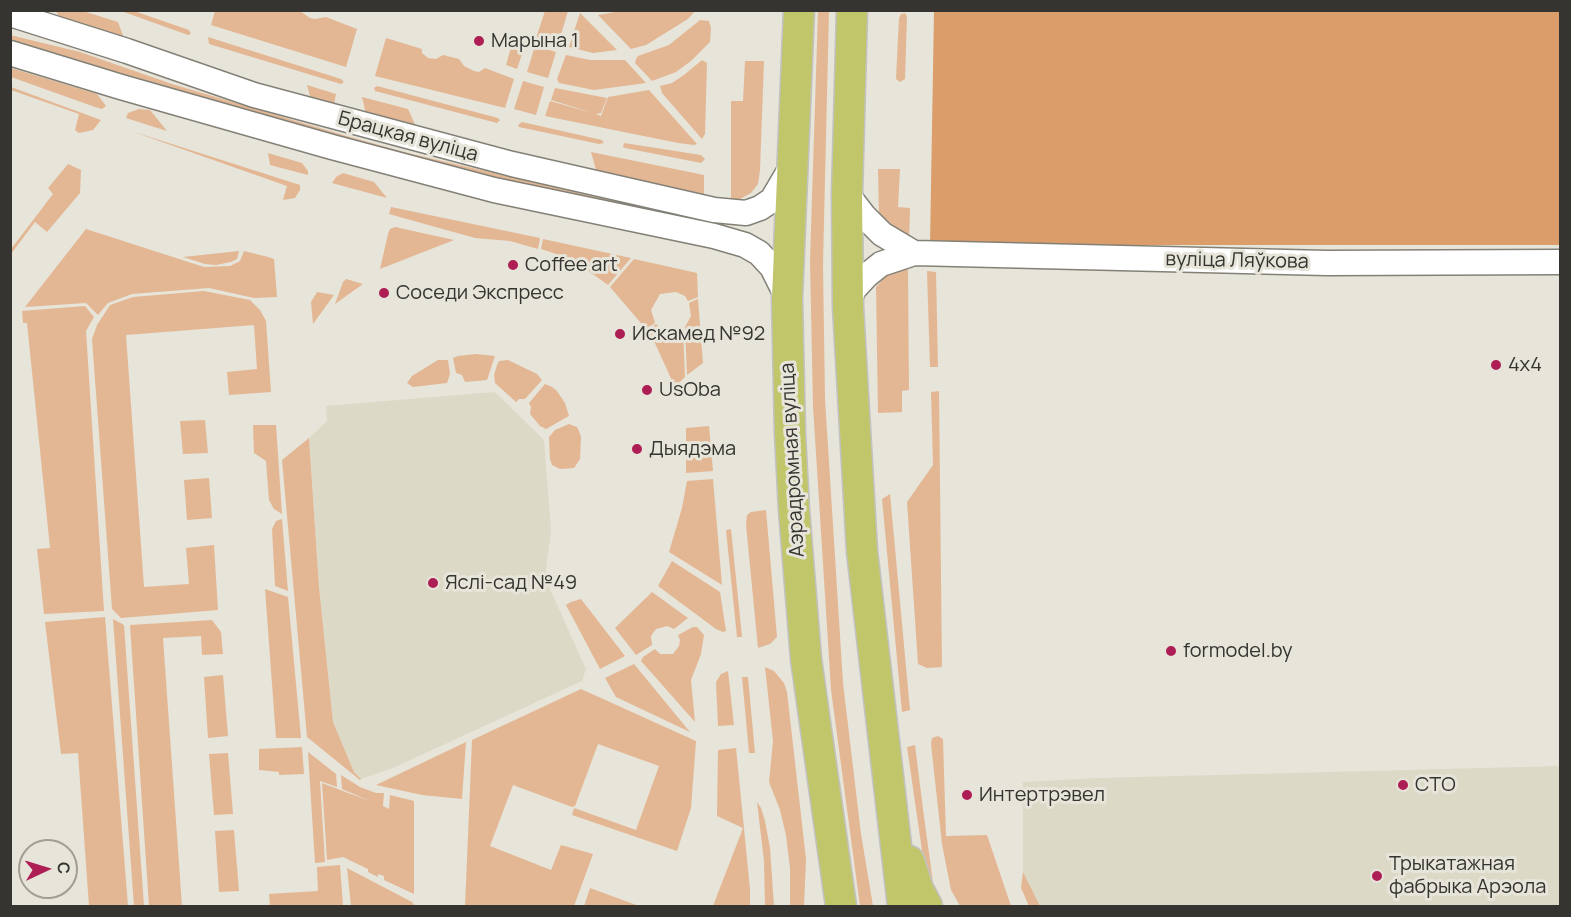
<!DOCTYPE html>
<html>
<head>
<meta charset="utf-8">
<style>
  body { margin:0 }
  #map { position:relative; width:1571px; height:917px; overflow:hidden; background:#e7e4d9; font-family:Manrope,sans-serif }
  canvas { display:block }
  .frame { position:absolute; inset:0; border:12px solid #353430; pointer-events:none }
  .north { position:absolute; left:18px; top:839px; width:60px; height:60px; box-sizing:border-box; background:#e7e4d9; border:2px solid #a09e95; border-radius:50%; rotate:86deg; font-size:16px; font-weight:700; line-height:24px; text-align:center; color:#353430 }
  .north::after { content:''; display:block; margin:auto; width:21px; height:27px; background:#ad1e55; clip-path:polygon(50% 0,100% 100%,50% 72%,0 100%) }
</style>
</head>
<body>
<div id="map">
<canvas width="1571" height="917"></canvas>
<div class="frame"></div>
<div class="north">С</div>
</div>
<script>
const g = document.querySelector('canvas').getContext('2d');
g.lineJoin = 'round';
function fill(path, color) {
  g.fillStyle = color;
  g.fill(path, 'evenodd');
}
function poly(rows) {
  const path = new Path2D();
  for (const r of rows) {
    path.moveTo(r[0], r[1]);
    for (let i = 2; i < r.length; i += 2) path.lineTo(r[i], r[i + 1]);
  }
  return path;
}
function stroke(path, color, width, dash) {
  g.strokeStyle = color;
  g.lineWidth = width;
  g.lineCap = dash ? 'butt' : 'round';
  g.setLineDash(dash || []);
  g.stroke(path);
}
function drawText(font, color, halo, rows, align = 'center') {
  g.font = font + ' Manrope,sans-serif';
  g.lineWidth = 6;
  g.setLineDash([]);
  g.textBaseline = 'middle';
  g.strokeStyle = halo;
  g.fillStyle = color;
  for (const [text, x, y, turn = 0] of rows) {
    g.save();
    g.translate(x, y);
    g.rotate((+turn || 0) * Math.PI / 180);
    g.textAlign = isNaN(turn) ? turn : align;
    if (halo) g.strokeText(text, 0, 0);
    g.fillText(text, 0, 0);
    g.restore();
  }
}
const built = poly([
  [495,392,544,440,551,530,545,578,586,669,582,681,393,768,361,779,354,772,333,722,319,587,309,438,327,421,326,406],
  [1560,766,1560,906,1040,906,1023,872,1023,782,1100,778]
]);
const green = poly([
  [56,11,83,11,118,22,125,41,65,19,58,15],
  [121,11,134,11,189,30,191,34,188,35],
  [300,11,310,18,315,19,326,17,357,29,346,67,211,25,215,11],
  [545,11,568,11,558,45,536,38],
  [620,11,620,10,695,11,688,19,646,45,631,49,598,15],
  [818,11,829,11,823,264,825,399,843,683,861,834,873,906,860,906,831,690,813,406,810,260],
  [580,13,617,50,593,53,569,47],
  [905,13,907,16,905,79,900,82,896,79,899,18,901,14],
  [700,20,709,21,711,28,710,42,691,61,676,72,652,81,635,63,636,59,638,56,669,45],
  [10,35,80,52,172,84,350,137,408,153,678,216,706,219,709,221,709,227,430,166,163,89,82,61,11,42],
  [208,37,341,79,344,82,341,84,209,44],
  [386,38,422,49,422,53,428,58,436,59,443,55,459,59,464,66,474,71,479,72,485,68,514,79,505,108,375,76],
  [518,40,526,42,517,69,506,65,512,44],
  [535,46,556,52,548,78,527,72],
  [566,55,590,60,625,60,646,83,594,90,559,83,557,79],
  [702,60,707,63,705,134,702,139,662,93,660,86,672,83,684,75],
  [745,61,764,61,760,170,758,184,751,193,740,199,731,201,731,101,743,101],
  [11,68,97,94,106,106,102,109,95,107,11,77],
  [523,81,544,87,536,115,514,109],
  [307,85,336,94,334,105,312,103],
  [377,86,498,118,500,120,497,123,375,91,374,88],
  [11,87,101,120,93,130,79,133,75,130,79,114,11,90],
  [555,88,607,98,601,113,596,114,601,116,608,97,649,90,697,144,694,145,678,143,545,116,550,101,596,114,551,100],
  [362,97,408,109,418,131,366,114],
  [139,109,150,110,167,131,126,118,128,113],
  [522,122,602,140,604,143,599,144,519,127,518,125],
  [131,131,300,185,300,190,295,198,283,200,287,186],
  [624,143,701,155,705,159,701,163,625,148,623,147],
  [591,152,704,175,704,199,596,170],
  [268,153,302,163,308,171,308,175,270,165],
  [68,164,81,170,80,193,47,232,35,222,11,254,11,249,53,194,48,188],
  [878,169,900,169,898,207,910,208,909,242,879,217],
  [343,173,374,182,387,198,332,183,336,177],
  [391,207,540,238,538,249,510,241,475,238,389,214],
  [395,227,454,240,380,269,388,234,390,229],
  [86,229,204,267,230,266,240,261,244,251,268,257,274,259,277,297,254,298,209,288,132,294,108,303,98,315,86,303,25,307],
  [543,239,631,258,608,285,572,259,541,249],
  [239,251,237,259,231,262,216,265,205,264,183,257],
  [634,259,697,273,698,297,688,301,685,296,676,292,660,294,651,310,655,323,646,329,610,287],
  [908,269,909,390,902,391,902,412,878,413,876,287,887,275],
  [927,271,936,272,938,367,930,367],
  [346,279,363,284,335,304,343,282],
  [204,291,250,300,260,310,266,321,271,392,229,395,227,372,257,369,254,325,126,335,144,587,189,584,186,548,214,545,218,610,121,618,112,609,92,339,97,325,110,305,133,297],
  [317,292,334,295,313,324,311,302],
  [698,299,703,363,687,375,685,327,691,316,689,303],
  [85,306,94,317,86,331,104,611,44,614,37,549,50,548,27,323,23,323,22,311],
  [656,324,662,329,672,331,683,327,685,377,675,387,653,339,646,331],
  [476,354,495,356,487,380,465,382,462,375,456,373,453,358,458,356],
  [438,360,448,360,450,374,447,383,413,387,407,383,412,376],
  [508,360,537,374,542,380,525,399,519,399,516,402,495,383,494,375,497,365,499,361],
  [545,384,552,387,557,391,565,403,569,416,546,429,540,426,530,414,531,407,529,403],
  [939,391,942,667,927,668,918,664,907,502,933,465,931,392],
  [205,420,208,453,183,454,180,421],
  [569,424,577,427,579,431,581,437,580,459,574,468,560,469,552,465,550,459,549,437,555,430],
  [253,425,276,425,282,514,274,509,269,500,266,461,254,453],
  [709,426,713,471,686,473,686,428],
  [309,438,319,587,333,722,354,772,361,779,360,780,307,737,282,460],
  [209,478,212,518,187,520,184,480],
  [713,479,722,585,669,552,682,508,687,481],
  [890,494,910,710,902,712,882,499],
  [766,510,777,637,770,644,758,648,746,525,747,515,751,512],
  [282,519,288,591,275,586,272,529,276,521],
  [731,529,742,637,737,637,726,530],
  [672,561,720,592,726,631,723,632,716,629,658,586],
  [265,589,288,597,301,738,276,738],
  [652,592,688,618,674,629,667,626,656,629,651,636,652,645,636,655,615,628],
  [581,599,625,656,600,669,566,605,571,602],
  [105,617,128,906,89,906,78,753,61,754,45,622],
  [113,619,124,625,144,906,134,906],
  [212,620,221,632,223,654,202,655,201,636,163,638,182,906,149,906,130,625],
  [693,627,697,627,704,635,701,654,691,680,695,722,641,661,643,657,655,649,660,654,673,654,679,646,680,640,678,635],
  [634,664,690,732,616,697,605,678],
  [765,667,774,671,784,683,787,692,806,859,804,906,790,906,790,868,786,835,780,810,769,782,773,741],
  [728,671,734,725,718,726,716,682,721,674],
  [223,675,228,736,208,738,204,677],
  [742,677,748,677,755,753,749,753],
  [581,689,696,741,691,808,677,851,572,815,574,808,636,830,659,766,598,744,575,806,572,807,513,785,490,846,551,870,561,845,593,854,574,906,465,906,472,740],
  [938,736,943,739,946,836,987,835,1011,906,960,906,951,890,942,844,931,744,932,738],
  [466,742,462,799,422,795,376,785],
  [915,745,923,809,934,890,926,878,907,747],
  [302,747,304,774,279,775,279,772,259,770,259,749],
  [736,748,750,889,750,906,713,906,743,828,717,816,718,750],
  [308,752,336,774,337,787,320,781,325,862,315,863],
  [228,753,233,814,214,815,209,754],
  [341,775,360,787,376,793,384,793,383,806,389,809,390,795,414,801,414,894,384,880,384,876,378,874,378,877,368,872,368,869,343,857,327,860,322,783,372,802,342,789],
  [757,802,761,808,765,821,770,848,774,906,765,906,764,861],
  [234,830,239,891,219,892,215,831],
  [340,865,343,906,270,906,269,894,318,891,317,867],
  [347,868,412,902,415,906,351,906],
  [1023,872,1040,906,1029,906,1021,888],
  [590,888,639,906,584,906]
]);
const forest = poly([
  [934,11,1560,11,1560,245,930,245]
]);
const minor = poly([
  [10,14,127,51,254,95,512,164,714,210,746,213,760,208,772,200,792,166],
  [10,53,121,87,332,147,494,190,714,236,745,245,759,253,772,267,787,297],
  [847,194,864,216,882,234,914,253],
  [848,307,853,290,866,276,881,264,914,253,1327,263,1560,262]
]);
const major = poly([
  [799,10,787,298,790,434,794,510,806,659,841,906],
  [852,10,847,194,848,307,862,551,903,906],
  [909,861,918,889,927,906]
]);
const markers = [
  [479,41,6,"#ad1e55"],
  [513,265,6,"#ad1e55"],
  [384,293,6,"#ad1e55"],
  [620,334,6,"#ad1e55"],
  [1496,365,6,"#ad1e55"],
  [647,390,6,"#ad1e55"],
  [637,449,6,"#ad1e55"],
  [433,583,6,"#ad1e55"],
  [1171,651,6,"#ad1e55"],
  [1403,785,6,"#ad1e55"],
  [967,795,6,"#ad1e55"],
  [1377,876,6,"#ad1e55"]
];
const poiNames = [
  ["Марына 1",491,41],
  ["Coffee art",525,265],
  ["Соседи Экспресс",396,293],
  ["Искамед №92",632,334],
  ["4х4",1508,365],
  ["UsOba",659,390],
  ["Дыядэма",649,449],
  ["Яслі-сад №49",445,583],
  ["formodel.by",1183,651],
  ["СТО",1415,785],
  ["Интертрэвел",979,795],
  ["Трыкатажная",1389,864],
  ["фабрыка Арэола",1389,887]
];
const streetNames = [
  ["Брацкая вуліца",408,137,15],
  ["вуліца Ляўкова",1237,261,1],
  ["Аэрадромная вуліца",793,460,-93]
];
fill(built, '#ddd9c7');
fill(green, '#e3b794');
fill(forest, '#db9d6a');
stroke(minor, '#838177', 27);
stroke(major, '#c2c2c1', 33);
stroke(minor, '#fff', 24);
stroke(major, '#c1c66b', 30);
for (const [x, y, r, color] of markers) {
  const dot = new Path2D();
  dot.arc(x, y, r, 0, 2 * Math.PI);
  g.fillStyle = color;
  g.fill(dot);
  stroke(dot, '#e7e4d9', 2);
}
drawText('20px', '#353430', '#e7e4d9', poiNames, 'left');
drawText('20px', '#353430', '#e7e4d9', streetNames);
</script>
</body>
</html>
